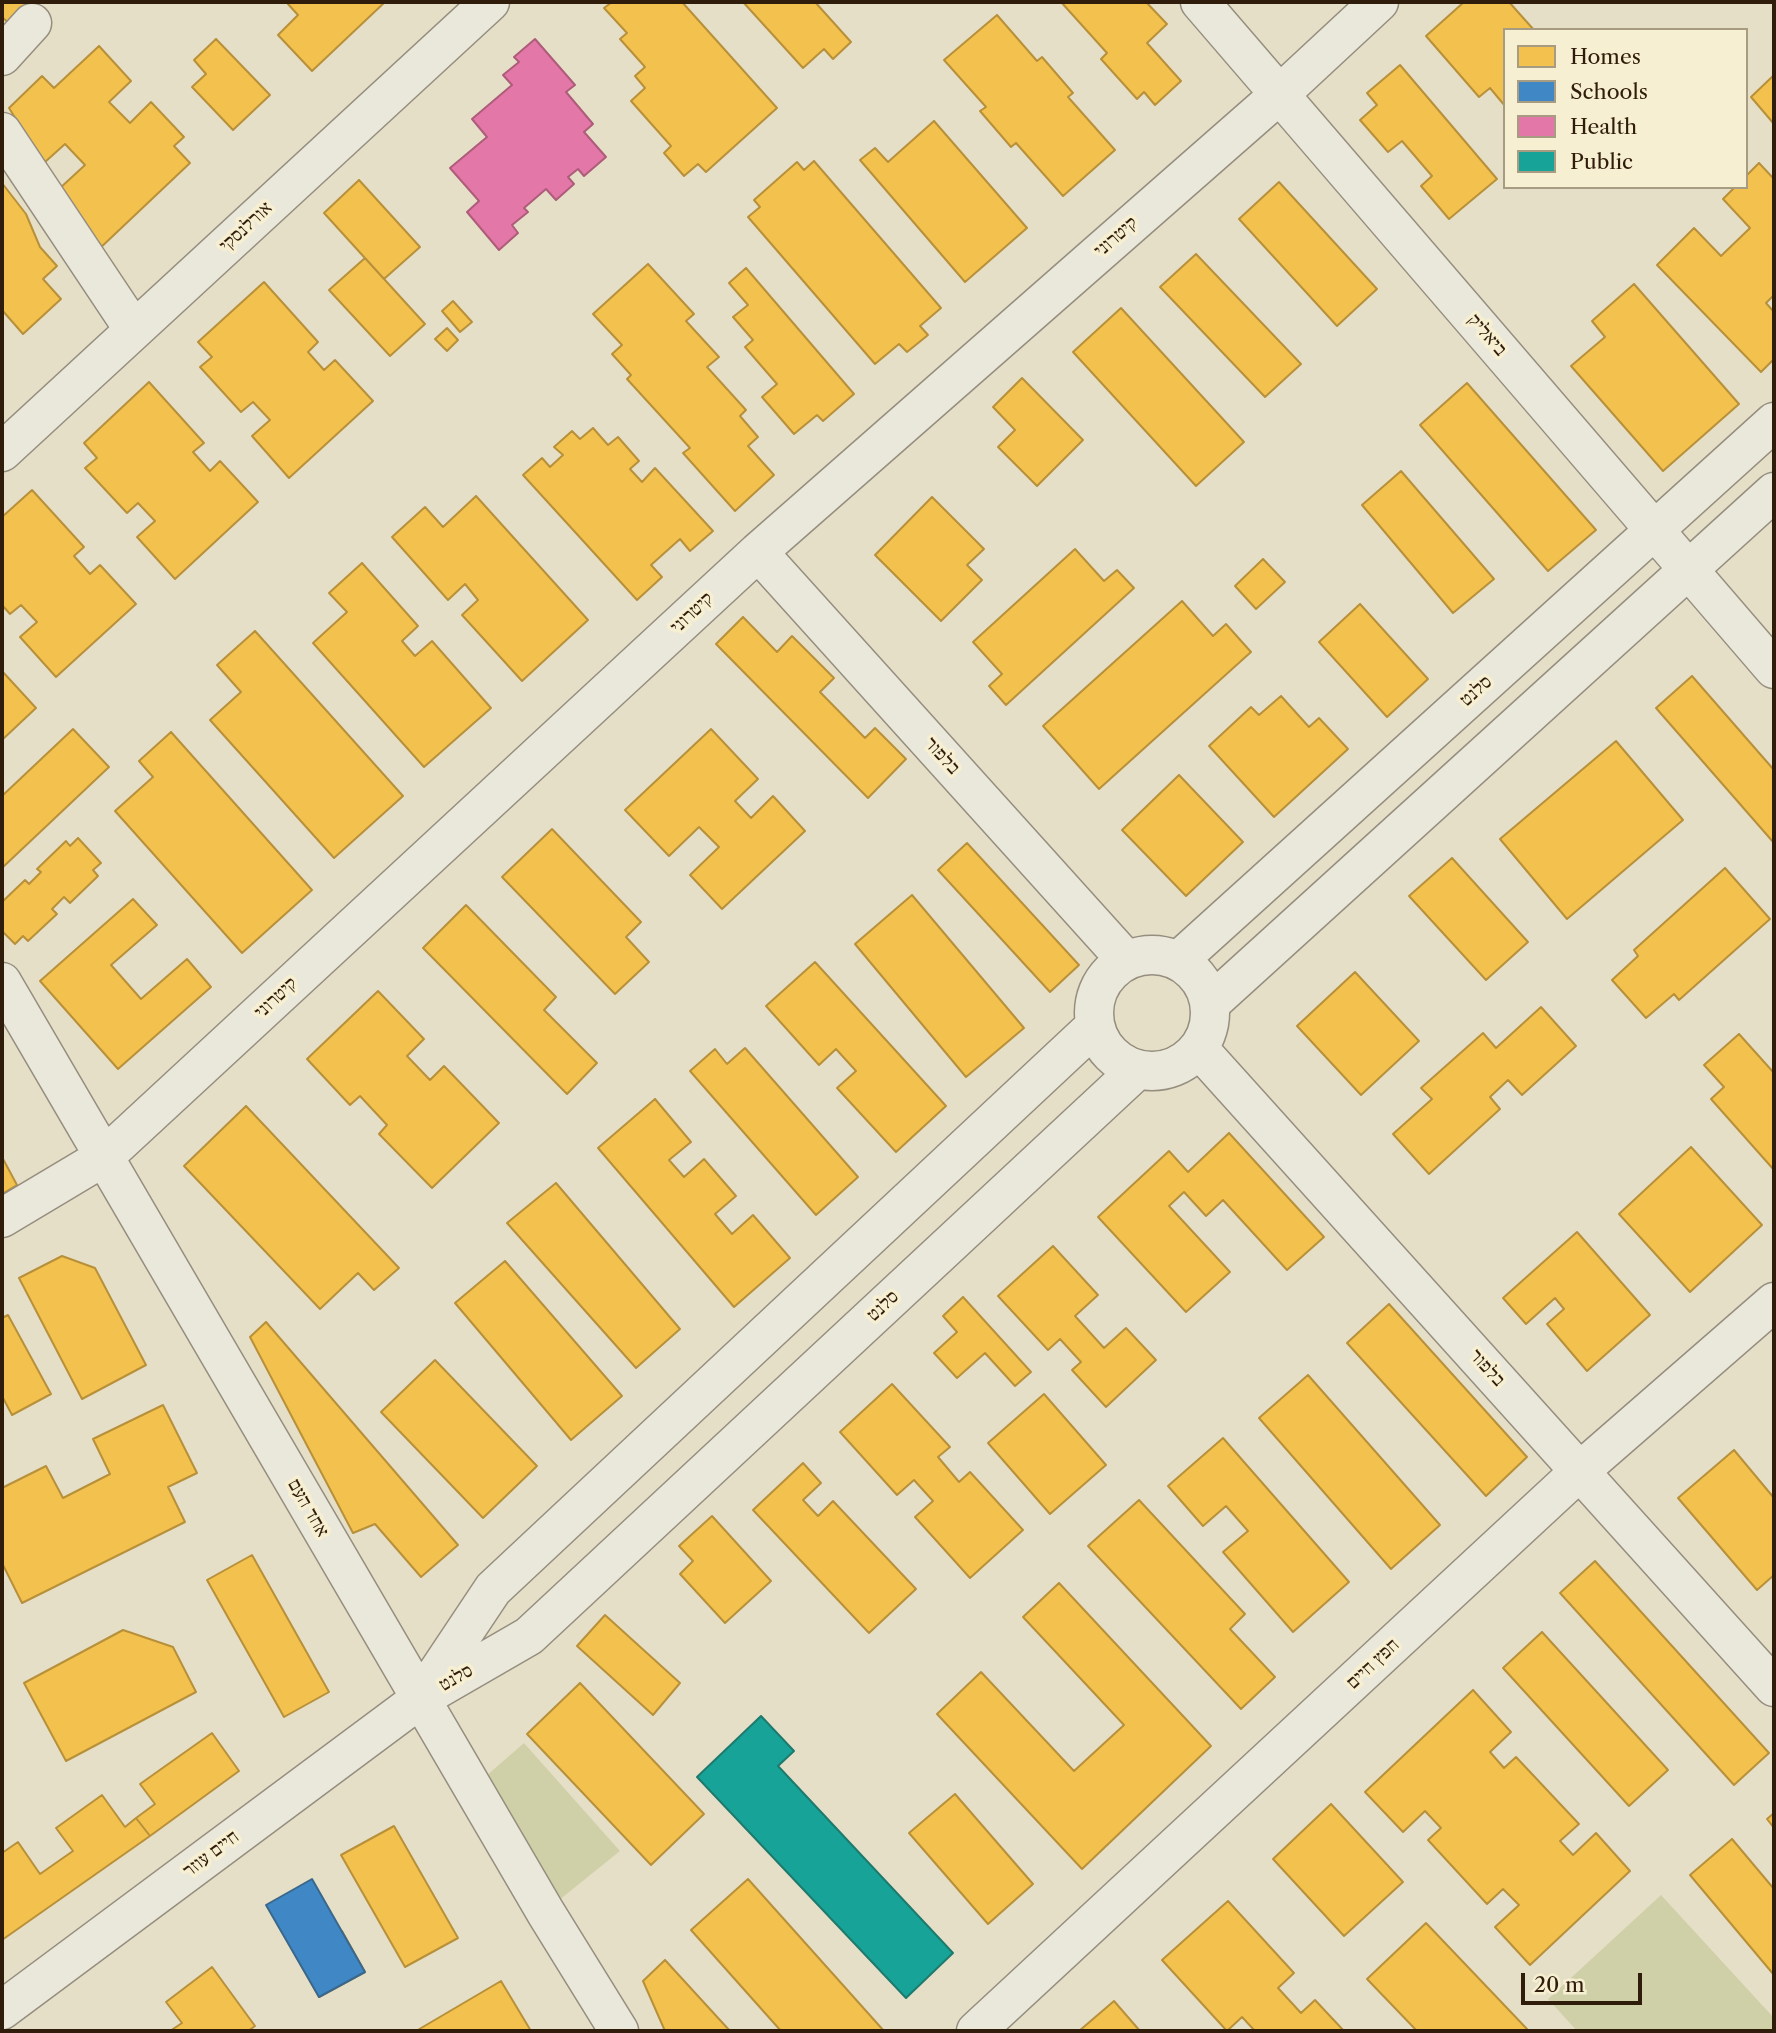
<!DOCTYPE html>
<html>
<head>
<meta charset="utf-8">
<style>
  body { margin:0 }
  #map { position:relative; width:1776px; height:2033px; overflow:hidden; background:#e6dfc7; font-family:"Libre Caslon Text",serif }
  canvas { display:block }
  .frame { position:absolute; inset:0; border:4px solid #2f1c0a; pointer-events:none }
  .legend { position:absolute; left:1503px; top:28px; width:245px; height:161px; box-sizing:border-box; background:#f7efd2; border:2px solid #a79b82; margin:0; padding:9px 12px; list-style:none; font-size:21px; color:#2f1c0a }
  .legend li { display:flex; align-items:center; gap:14px; height:35px }
  .legend b { width:35px; border:2px solid #a79b82 }
  .scale { position:absolute; left:1521px; top:1973px; width:121px; height:32px; box-sizing:border-box; border:4px solid #2f1c0a; border-top:0; padding-left:9px; font-size:21px; line-height:24px; white-space:nowrap; color:#2f1c0a; -webkit-text-stroke:5px #f7efd2; paint-order:stroke }
</style>
</head>
<body>
<div id="map">
<canvas width="1776" height="2033"></canvas>
<div class="frame"></div>
<ul class="legend">
<li><b style="height:19px;background:#f2c14e"></b>Homes</li>
<li><b style="height:19px;background:#3f88c5"></b>Schools</li>
<li><b style="height:19px;background:#e377a8"></b>Health</li>
<li><b style="height:19px;background:#17a398"></b>Public</li>
</ul>
<div class="scale">20 m</div>
</div>
<script>
const g = document.querySelector('canvas').getContext('2d');
g.lineJoin = 'round';
function fill(path, color) {
  g.fillStyle = color;
  g.fill(path, 'evenodd');
}
function poly(rows) {
  const path = new Path2D();
  for (const r of rows) {
    if (r.length === 3) {
      path.moveTo(r[0] + r[2], r[1]);
      path.arc(r[0], r[1], r[2], 0, 2 * Math.PI);
      continue;
    }
    path.moveTo(r[0], r[1]);
    for (let i = 2; i < r.length; i += 2) path.lineTo(r[i], r[i + 1]);
  }
  return path;
}
function stroke(path, color, width, dash) {
  g.strokeStyle = color;
  g.lineWidth = width;
  g.lineCap = dash ? 'butt' : 'round';
  g.setLineDash(dash || []);
  g.stroke(path);
}
function drawText(font, color, halo, rows, align = 'center') {
  g.font = font + ' "Libre Caslon Text","Frank Ruhl Libre",serif';
  g.lineWidth = 7;
  g.setLineDash([]);
  g.textBaseline = 'middle';
  g.strokeStyle = halo;
  g.fillStyle = color;
  for (const [text, x, y, turn = 0] of rows) {
    g.save();
    g.translate(x, y);
    g.rotate((+turn || 0) * Math.PI / 180);
    g.textAlign = isNaN(turn) ? turn : align;
    if (halo) g.strokeText(text, 0, 0);
    g.fillText(text, 0, 0);
    g.restore();
  }
}
const green = poly([
  [524,1743,620,1851,553,1905,478,1783],
  [1661,1895,1774,2018,1774,2031,1577,2031,1548,1999]
]);
const homes = poly([
  [2,2,33,2,34,3,13,27,2,17,2,2],
  [289,2,385,2,312,71,278,35,298,15,287,3,289,2],
  [612,2,682,2,777,108,706,172,698,164,684,176,664,153,671,146,631,101,645,88,635,76,645,67,620,39,627,33,604,8,612,2],
  [743,2,815,2,851,42,833,59,824,49,803,68,743,2],
  [1061,2,1146,2,1167,24,1147,43,1181,81,1155,105,1144,92,1137,99,1101,59,1107,53,1061,2],
  [1464,2,1509,2,1534,30,1505,30,1505,106,1490,88,1479,97,1426,36,1464,2],
  [997,15,1037,61,1042,57,1073,93,1068,97,1115,150,1063,196,1016,143,1011,147,980,111,986,107,944,60,997,15],
  [216,39,270,95,233,130,192,87,206,74,194,60,216,39],
  [99,46,131,81,109,102,130,123,151,102,184,137,174,146,190,163,97,251,59,189,85,165,65,144,45,162,37,153,9,108,42,76,54,88,99,46],
  [1400,65,1497,179,1449,219,1421,186,1432,176,1402,141,1388,152,1360,120,1377,105,1367,93,1400,65],
  [1774,75,1774,124,1751,97,1774,75],
  [934,121,1027,228,965,282,860,160,875,148,888,162,934,121],
  [814,161,941,308,920,326,928,335,907,352,899,344,875,364,748,217,760,207,754,200,797,162,804,170,814,161],
  [1759,163,1774,179,1774,295,1766,303,1774,312,1774,359,1761,372,1657,265,1694,228,1721,256,1750,228,1723,199,1735,187,1746,187,1746,176,1759,163],
  [359,180,420,247,384,279,324,213,359,180],
  [1279,182,1377,289,1337,326,1239,219,1279,182],
  [2,183,26,214,40,247,57,266,43,279,61,299,23,334,2,310,2,183],
  [1196,254,1301,364,1265,397,1160,287,1196,254],
  [365,258,425,324,390,356,329,290,365,258],
  [648,264,694,314,686,321,719,357,707,367,746,410,740,416,758,437,748,446,774,475,735,511,683,453,690,448,627,379,631,375,612,354,622,345,593,314,648,264],
  [746,268,854,394,823,421,817,415,794,434,762,397,777,384,745,347,753,340,733,317,748,305,729,283,746,268],
  [264,282,318,342,308,352,324,370,335,360,373,401,289,478,252,436,270,420,253,402,241,412,200,367,212,357,198,342,264,282],
  [1634,284,1739,404,1663,471,1571,366,1605,337,1592,321,1634,284],
  [453,301,472,322,460,332,442,311,453,301],
  [1121,308,1244,442,1196,486,1073,352,1121,308],
  [447,328,458,340,447,351,435,339,447,328],
  [1022,378,1083,440,1037,486,998,447,1015,430,993,407,1022,378],
  [149,382,204,443,193,452,210,471,220,461,258,502,175,579,137,537,155,521,138,503,127,513,85,468,97,458,84,443,149,382],
  [1467,383,1596,530,1548,571,1420,425,1467,383],
  [593,428,608,445,618,437,639,461,630,469,642,482,655,468,713,531,690,551,680,539,651,565,662,577,637,600,523,475,542,458,550,467,563,455,554,447,572,431,580,439,593,428],
  [1401,471,1494,579,1453,613,1362,505,1401,471],
  [32,490,84,547,74,556,90,574,100,565,136,604,56,677,20,637,37,622,21,605,10,614,2,605,2,517,32,490],
  [476,496,588,620,522,681,462,615,478,600,465,584,448,600,392,537,425,507,443,527,476,496],
  [932,497,984,549,967,565,982,580,941,621,875,555,932,497],
  [1075,549,1104,581,1117,570,1134,588,1006,705,989,686,1002,674,973,642,1075,549],
  [1263,559,1285,582,1256,609,1235,586,1263,559],
  [362,563,418,626,402,641,415,656,432,641,491,708,424,767,313,643,347,612,329,593,362,563],
  [1182,601,1213,636,1226,624,1251,652,1099,789,1043,726,1182,601],
  [1360,604,1428,679,1387,717,1319,642,1360,604],
  [743,617,777,652,792,636,834,678,820,692,865,738,875,728,906,759,868,798,716,644,743,617],
  [255,631,403,796,334,858,210,720,241,692,217,665,255,631],
  [2,671,36,708,2,740,2,671],
  [1692,676,1774,770,1774,843,1656,708,1692,676],
  [1281,696,1309,727,1319,718,1348,749,1274,817,1209,746,1251,707,1259,715,1281,696],
  [73,729,109,767,2,868,2,796,73,729],
  [711,729,758,779,735,801,751,818,773,796,805,831,722,909,690,875,719,847,699,827,669,856,625,810,711,729],
  [171,732,312,890,242,953,115,811,153,777,139,761,171,732],
  [1616,741,1683,820,1567,919,1500,839,1616,741],
  [1179,775,1243,842,1186,896,1122,830,1179,775],
  [552,829,641,922,626,937,649,962,615,994,502,877,552,829],
  [78,838,101,863,93,870,98,876,70,903,64,897,52,909,57,914,28,941,23,936,15,944,2,931,2,902,25,880,29,884,41,872,37,869,66,841,70,846,78,838],
  [967,843,1079,965,1050,992,938,870,967,843],
  [1452,858,1528,942,1486,980,1409,896,1452,858],
  [1725,868,1770,919,1679,1000,1674,994,1646,1018,1612,980,1638,956,1634,950,1725,868],
  [912,895,1024,1028,966,1077,855,944,912,895],
  [133,899,157,925,111,965,141,999,187,959,211,987,118,1069,40,981,133,899],
  [466,905,556,997,544,1010,597,1063,567,1094,423,948,466,905],
  [815,962,946,1106,896,1152,837,1088,856,1071,836,1049,819,1065,766,1006,815,962],
  [1355,972,1419,1041,1361,1095,1297,1026,1355,972],
  [378,991,424,1039,407,1056,430,1080,444,1066,499,1123,432,1188,379,1134,387,1125,360,1096,350,1105,307,1059,378,991],
  [1541,1007,1576,1046,1522,1095,1508,1080,1490,1097,1500,1109,1429,1174,1393,1134,1432,1099,1421,1088,1483,1033,1496,1048,1541,1007],
  [1739,1034,1774,1073,1774,1170,1711,1099,1724,1087,1704,1065,1739,1034],
  [745,1048,858,1177,816,1215,690,1071,715,1049,727,1064,745,1048],
  [655,1099,691,1142,669,1160,684,1177,704,1159,736,1196,715,1214,732,1234,753,1215,790,1258,734,1307,598,1148,655,1099],
  [246,1106,399,1268,374,1290,358,1273,320,1309,184,1166,246,1106],
  [1229,1133,1324,1237,1287,1270,1223,1200,1206,1216,1184,1192,1169,1206,1230,1272,1186,1312,1098,1217,1169,1151,1188,1172,1229,1133],
  [1691,1147,1762,1225,1690,1292,1619,1214,1691,1147],
  [2,1157,17,1185,2,1194,2,1157],
  [556,1183,680,1329,636,1368,507,1223,556,1183],
  [1577,1232,1650,1315,1587,1371,1547,1324,1564,1309,1555,1298,1526,1324,1503,1298,1577,1232],
  [1053,1246,1098,1295,1075,1316,1104,1348,1126,1328,1156,1360,1106,1407,1072,1370,1081,1362,1060,1339,1048,1350,998,1296,1053,1246],
  [62,1256,95,1268,146,1365,82,1399,19,1278,62,1256],
  [505,1261,622,1396,571,1440,455,1303,505,1261],
  [963,1297,1031,1372,1015,1386,985,1353,957,1378,934,1353,957,1332,943,1316,963,1297],
  [1389,1304,1527,1457,1486,1496,1347,1343,1389,1304],
  [8,1315,51,1394,12,1415,2,1396,2,1318,8,1315],
  [266,1322,458,1545,421,1577,375,1524,353,1533,250,1337,266,1322],
  [435,1360,537,1466,483,1518,381,1412,435,1360],
  [1308,1375,1440,1525,1391,1569,1259,1418,1308,1375],
  [892,1384,950,1447,938,1457,959,1482,970,1472,1023,1530,970,1578,915,1517,933,1501,914,1480,897,1495,840,1432,892,1384],
  [1044,1394,1106,1465,1050,1514,988,1443,1044,1394],
  [163,1405,197,1473,168,1487,185,1522,22,1603,2,1563,2,1488,46,1466,63,1498,110,1474,93,1439,163,1405],
  [1223,1438,1349,1582,1293,1632,1223,1552,1248,1531,1226,1506,1203,1526,1168,1486,1223,1438],
  [1734,1450,1774,1498,1774,1575,1757,1590,1678,1498,1734,1450],
  [803,1463,821,1483,803,1500,818,1516,833,1501,916,1589,869,1633,753,1510,803,1463],
  [1139,1500,1245,1614,1230,1629,1275,1677,1241,1709,1088,1546,1139,1500],
  [712,1516,771,1581,725,1623,680,1574,693,1561,679,1546,712,1516],
  [252,1555,329,1692,284,1717,207,1580,252,1555],
  [1595,1561,1769,1753,1734,1785,1560,1593,1595,1561],
  [1059,1583,1211,1746,1082,1869,937,1714,981,1672,1074,1771,1124,1725,1023,1617,1059,1583],
  [605,1615,680,1683,653,1715,577,1646,605,1615],
  [123,1630,173,1647,196,1692,66,1761,24,1683,123,1630],
  [1542,1632,1668,1770,1629,1806,1503,1668,1542,1632],
  [580,1683,704,1814,651,1865,527,1734,580,1683],
  [1473,1690,1511,1732,1490,1752,1504,1768,1516,1757,1579,1824,1560,1841,1573,1855,1596,1833,1630,1871,1530,1965,1495,1927,1519,1905,1503,1889,1487,1904,1428,1840,1441,1828,1425,1811,1403,1832,1365,1792,1473,1690],
  [212,1733,239,1771,150,1836,136,1818,155,1804,140,1784,212,1733],
  [955,1794,1033,1884,988,1924,909,1833,955,1794],
  [102,1795,125,1827,136,1818,150,1836,2,1940,2,1853,18,1842,40,1874,73,1851,56,1828,102,1795],
  [1331,1804,1403,1882,1344,1936,1273,1859,1331,1804],
  [1774,1813,1774,1828,1767,1819,1774,1813],
  [394,1826,458,1938,405,1967,341,1855,394,1826],
  [1732,1839,1774,1889,1774,1975,1690,1875,1732,1839],
  [748,1879,884,2031,781,2031,691,1930,748,1879],
  [1228,1901,1294,1973,1278,1988,1301,2013,1315,2000,1344,2031,1255,2031,1242,2017,1227,2031,1162,1960,1228,1901],
  [1426,1923,1527,2029,1524,2031,1417,2031,1367,1979,1426,1923],
  [342,1931,365,1972,319,1997,296,1956,342,1931],
  [665,1960,730,2031,665,2031,643,1981,665,1960],
  [212,1967,255,2026,248,2031,170,2031,182,2023,166,2002,212,1967],
  [501,1981,531,2031,416,2031,501,1981],
  [1114,2001,1140,2031,1079,2031,1114,2001]
]);
const schools = poly([
  [312,1879,365,1972,319,1997,266,1905,312,1879]
]);
const health = poly([
  [535,39,575,85,566,92,593,124,584,132,606,157,584,176,578,169,568,177,574,184,556,200,546,189,524,208,528,212,512,225,518,233,499,250,467,212,479,201,450,168,487,137,472,119,512,85,503,75,519,62,514,57,535,39]
]);
const public = poly([
  [761,1716,794,1751,778,1766,953,1953,906,1998,697,1777,761,1716]
]);
const minor = poly([
  [1200,2,1774,669],
  [2,56,32,23],
  [2,132,134,330],
  [2,452,490,2],
  [758,552,1126,960],
  [1152,1013,58],
  [1178,961,1774,422],
  [2,982,546,1913,619,2031],
  [1210,1004,1774,492],
  [1199,1049,1774,1687],
  [2,1218,104,1157,758,552,1280,94,1379,2],
  [425,1691,493,1589,1095,1026],
  [2,2010,420,1699,529,1636,1137,1070],
  [976,2031,1580,1471,1774,1302]
]);
const streetNames = [
  ["אורלנסקי",246,227,-43],
  ["קיטרוני",1116,237,-41],
  ["ביאליק",1487,335,49],
  ["קיטרוני",692,613,-43],
  ["סלנט",1476,691,-42],
  ["בלפור",942,756,48],
  ["קיטרוני",276,998,-43],
  ["סלנט",883,1306,-43],
  ["בלפור",1487,1368,48],
  ["אחד העם",308,1508,60],
  ["חפץ חיים",1373,1664,-43],
  ["סלנט",456,1678,-30],
  ["חיים עוזר",211,1854,-37]
];
fill(green, '#cfd0a8');
fill(homes, '#f2c14e');
stroke(homes, '#b8903a', 2);
fill(schools, '#3f88c5');
stroke(schools, '#3a688d', 2);
fill(health, '#e377a8');
stroke(health, '#ad5c79', 2);
fill(public, '#17a398');
stroke(public, '#1e7a6d', 2);
stroke(minor, '#958e7f', 41);
stroke(minor, '#eae7db', 38);
drawText('19px', '#2f1c0a', '#f7efd2', streetNames);
</script>
</body>
</html>
